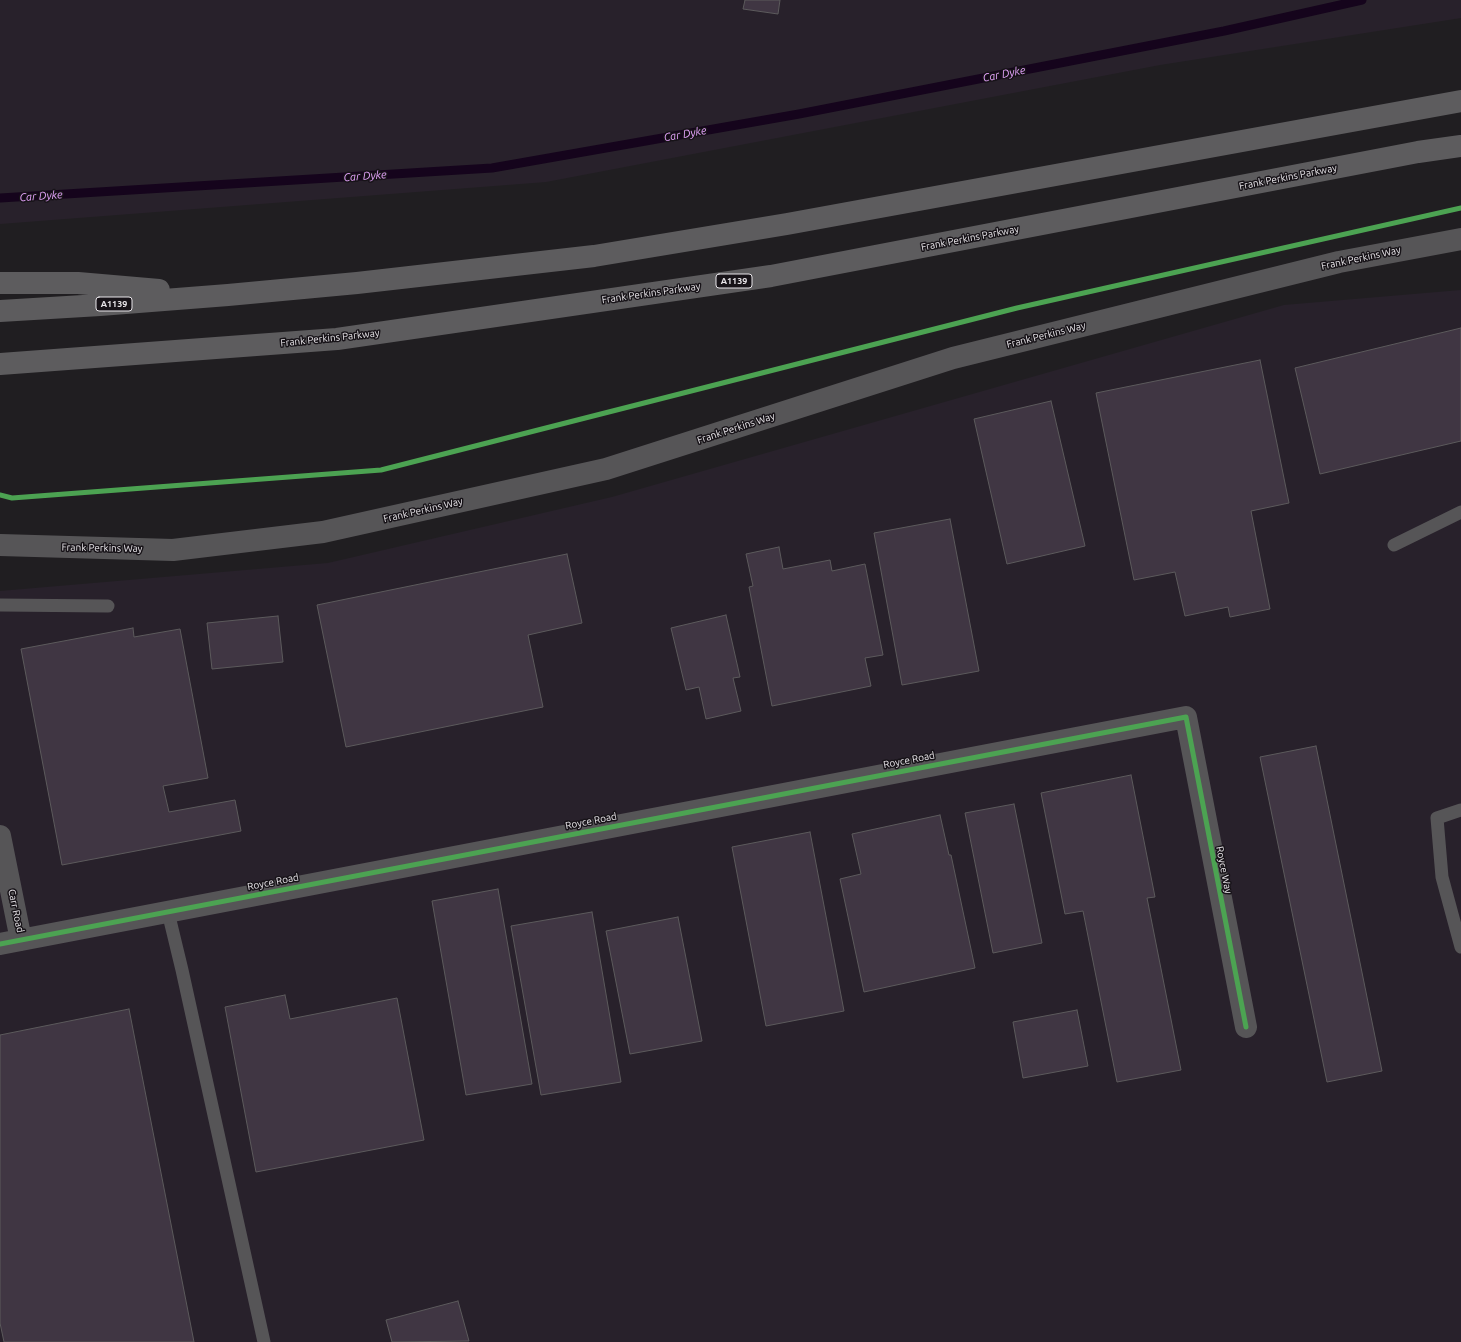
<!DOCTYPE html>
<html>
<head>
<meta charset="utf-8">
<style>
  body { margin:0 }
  canvas { display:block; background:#201e21 }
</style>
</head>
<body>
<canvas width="1461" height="1342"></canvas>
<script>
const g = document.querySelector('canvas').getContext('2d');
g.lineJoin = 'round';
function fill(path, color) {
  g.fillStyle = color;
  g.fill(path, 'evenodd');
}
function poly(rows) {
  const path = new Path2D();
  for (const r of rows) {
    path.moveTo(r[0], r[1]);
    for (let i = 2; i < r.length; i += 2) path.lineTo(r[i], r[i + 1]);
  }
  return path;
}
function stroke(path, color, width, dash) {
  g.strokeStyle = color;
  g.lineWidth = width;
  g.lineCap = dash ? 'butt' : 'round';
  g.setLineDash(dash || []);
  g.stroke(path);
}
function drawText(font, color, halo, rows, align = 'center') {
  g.font = font + ' Ubuntu,sans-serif';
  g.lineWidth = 3;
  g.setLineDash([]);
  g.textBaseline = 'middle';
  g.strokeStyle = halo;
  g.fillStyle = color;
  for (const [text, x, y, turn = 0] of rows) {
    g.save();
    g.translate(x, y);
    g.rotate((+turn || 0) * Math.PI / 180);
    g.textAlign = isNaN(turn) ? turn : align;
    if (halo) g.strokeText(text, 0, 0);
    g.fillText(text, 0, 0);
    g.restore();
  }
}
const built = poly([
  [0,0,1461,0,1461,18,1160,65,546,182,0,224],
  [1461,290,1461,1342,0,1342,0,591,328,563,612,497,1284,305]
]);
const stream = poly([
  [0,198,492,168,799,114,1224,31,1362,0]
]);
const building = poly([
  [745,0,780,0,778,14,743,9,745,0],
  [1461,328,1461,441,1320,474,1295,368,1461,328],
  [1260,360,1289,503,1251,511,1270,609,1230,617,1228,607,1185,616,1175,572,1134,580,1096,393,1260,360],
  [1051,401,1085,546,1007,564,974,419,1051,401],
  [950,519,979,671,902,685,874,533,950,519],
  [779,547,783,569,830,560,832,571,865,564,883,655,865,658,871,686,772,706,749,587,753,586,746,554,779,547],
  [567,554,582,623,528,635,543,707,346,747,317,605,567,554],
  [726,615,740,677,733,678,741,711,706,719,699,687,686,690,671,628,726,615],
  [278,616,283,662,212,669,207,623,278,616],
  [133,628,134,637,180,629,208,778,163,786,169,812,235,800,241,831,62,865,21,649,133,628],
  [1316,746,1382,1071,1327,1082,1260,757,1316,746],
  [1131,775,1155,897,1147,898,1181,1070,1117,1082,1083,911,1065,914,1041,793,1131,775],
  [1014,804,1042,943,993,953,965,813,1014,804],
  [940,815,949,855,951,855,975,968,864,992,840,879,861,874,852,834,940,815],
  [810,832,844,1011,766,1026,732,847,810,832],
  [498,889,532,1084,466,1095,432,901,498,889],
  [592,912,621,1082,541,1095,511,926,592,912],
  [678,917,702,1041,630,1054,606,931,678,917],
  [285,995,290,1019,397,998,424,1140,256,1172,225,1007,285,995],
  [129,1009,194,1342,4,1342,0,1323,0,1035,129,1009],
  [1077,1010,1088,1066,1023,1078,1013,1022,1077,1010],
  [458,1301,469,1341,392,1342,386,1320,458,1301]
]);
const lane = poly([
  [1394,545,1461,512],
  [0,605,108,606],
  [1461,810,1437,818,1442,877,1461,947],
  [168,912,182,970,264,1342]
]);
const street = poly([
  [0,545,173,550,323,532,606,469,953,358,1339,262,1461,239],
  [0,836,21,940],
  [0,944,1186,717,1246,1027]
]);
const highway = poly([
  [0,283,78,283,159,290],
  [0,311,100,305,228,295,357,283,594,256,787,224,1461,101],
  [0,364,337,339,771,276,1418,152,1461,146]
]);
const cycleway = poly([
  [0,495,12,498,381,470,1017,308,1461,208],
  [0,944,1186,717,1246,1027]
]);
const shields = [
  [734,281,36],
  [114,304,36]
];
const shieldNames = [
  ["A1139",734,281],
  ["A1139",114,304]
];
const streetNames = [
  ["Frank Perkins Parkway",1288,177,-11],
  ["Frank Perkins Parkway",970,238,-11],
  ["Frank Perkins Way",1361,258,-12],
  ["Frank Perkins Parkway",651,293,-8],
  ["Frank Perkins Way",1046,335,-14],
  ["Frank Perkins Parkway",330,338,-6],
  ["Frank Perkins Way",736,428,-18],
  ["Frank Perkins Way",423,510,-13],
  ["Frank Perkins Way",102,548,1],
  ["Royce Road",909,760,-11],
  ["Royce Road",591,821,-11],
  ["Royce Way",1224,870,79],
  ["Royce Road",273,882,-11],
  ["Carr Road",16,911,78]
];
const waterNames = [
  ["Car Dyke",1004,74,-11],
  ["Car Dyke",685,134,-10],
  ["Car Dyke",365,176,-4],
  ["Car Dyke",41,196,-4]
];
fill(built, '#28212b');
stroke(stream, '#15041c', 9);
fill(building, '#403643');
stroke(building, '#5c5a5c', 1);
stroke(lane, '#565557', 13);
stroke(street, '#565557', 22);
stroke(highway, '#5d5c5e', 22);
stroke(cycleway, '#4ca352', 5);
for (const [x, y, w] of shields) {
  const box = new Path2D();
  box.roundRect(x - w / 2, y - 7, w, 14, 3);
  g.fillStyle = '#171318';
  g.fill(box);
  stroke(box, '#e9e6ea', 1);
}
drawText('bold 9px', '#e9e6ea', null, shieldNames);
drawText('10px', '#e9e6ea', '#171318', streetNames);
drawText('italic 11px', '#e5a3fc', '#171318', waterNames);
</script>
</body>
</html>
